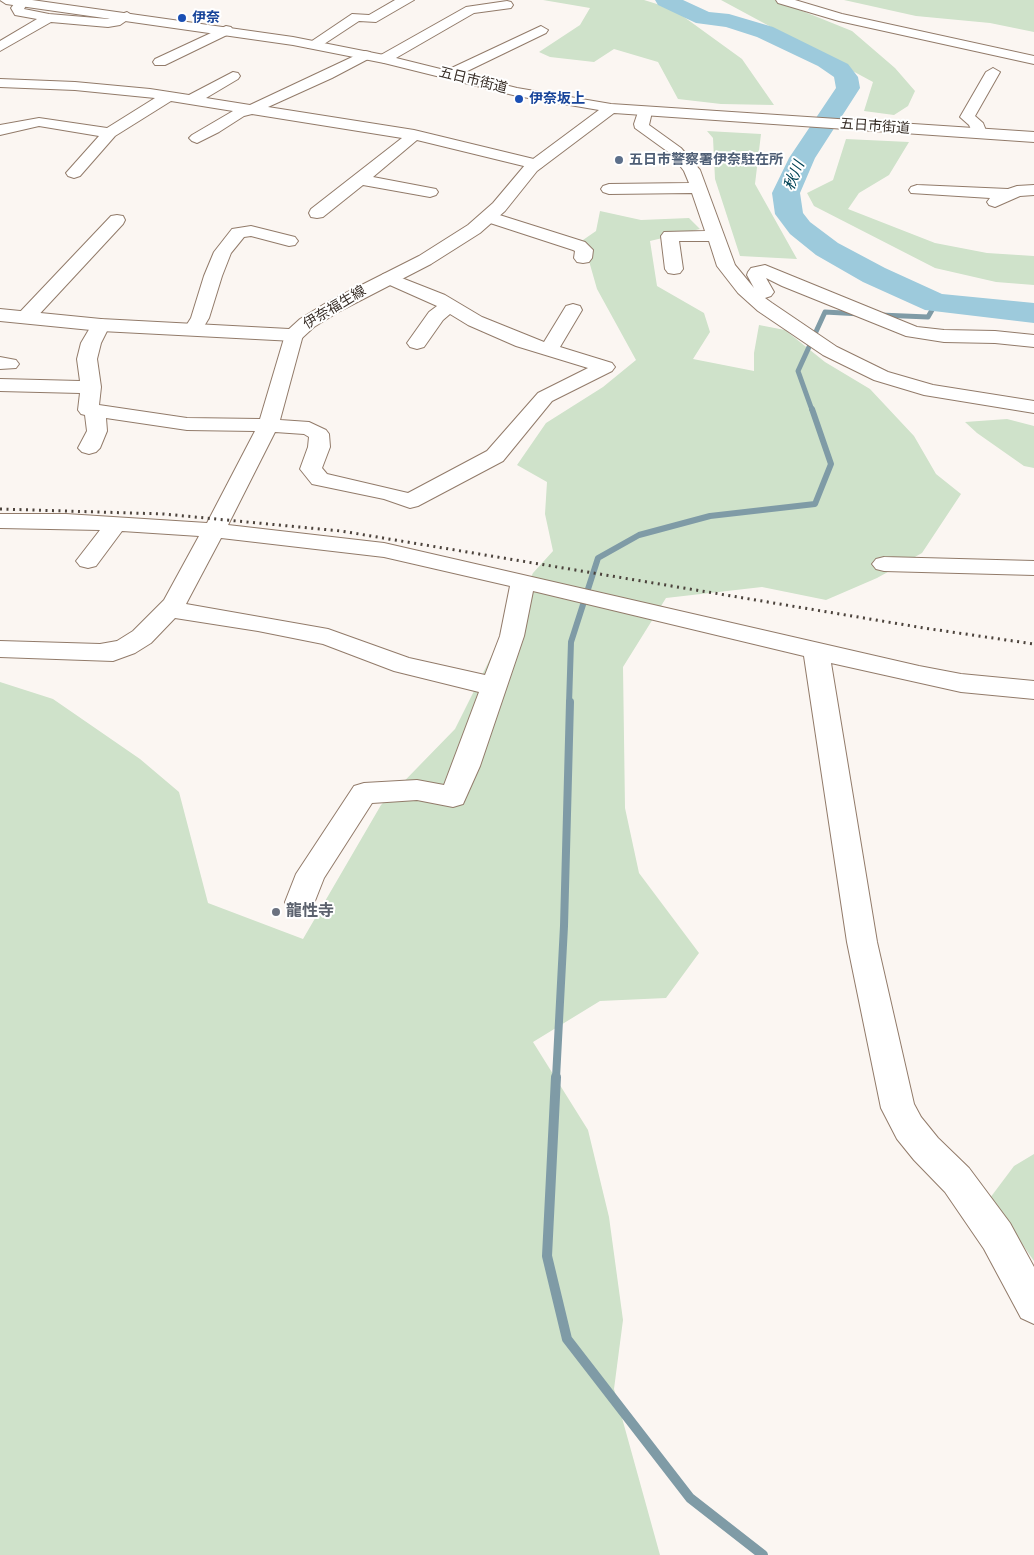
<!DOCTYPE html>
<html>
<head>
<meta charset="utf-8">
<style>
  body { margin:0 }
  canvas { display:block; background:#fbf6f2 }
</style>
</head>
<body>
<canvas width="1034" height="1555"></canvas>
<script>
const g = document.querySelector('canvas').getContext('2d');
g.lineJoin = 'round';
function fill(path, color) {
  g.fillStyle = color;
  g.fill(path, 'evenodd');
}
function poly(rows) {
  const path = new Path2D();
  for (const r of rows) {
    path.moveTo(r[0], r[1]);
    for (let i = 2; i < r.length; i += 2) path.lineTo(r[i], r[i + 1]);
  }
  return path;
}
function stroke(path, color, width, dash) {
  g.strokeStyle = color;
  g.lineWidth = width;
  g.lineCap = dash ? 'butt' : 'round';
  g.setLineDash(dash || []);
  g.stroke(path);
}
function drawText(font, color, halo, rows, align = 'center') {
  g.font = font + ' "Sofia Sans Condensed","Noto Sans JP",sans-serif';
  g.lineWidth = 4;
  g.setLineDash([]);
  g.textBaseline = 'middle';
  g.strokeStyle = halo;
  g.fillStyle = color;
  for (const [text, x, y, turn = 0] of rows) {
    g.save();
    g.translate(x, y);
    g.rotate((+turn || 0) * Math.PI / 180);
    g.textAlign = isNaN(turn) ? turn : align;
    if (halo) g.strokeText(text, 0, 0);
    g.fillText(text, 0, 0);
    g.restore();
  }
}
const green = poly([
  [543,0,644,0,673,9,742,59,774,105,721,104,678,99,658,62,614,49,594,62,550,57,539,52,580,25,590,8],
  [721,0,775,0,852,31,895,68,915,91,908,106,894,115,864,111,873,82],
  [844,0,1034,0,1034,32,990,23,916,16],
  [707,131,761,134,755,184,797,259,740,256,715,179,713,138],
  [846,139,909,142,889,175,859,193,848,209,935,243,987,253,1034,256,1034,285,996,282,935,268,814,206,807,193,833,180],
  [600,211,641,220,689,218,700,229,650,241,657,286,704,313,710,332,693,359,754,371,754,353,759,325,785,330,825,362,870,389,914,436,936,474,961,494,922,553,877,578,826,600,762,587,666,598,623,667,625,808,639,873,699,953,666,998,600,1001,533,1042,588,1130,609,1217,623,1320,614,1389,660,1555,0,1555,0,682,53,699,140,759,179,792,208,903,303,939,381,805,455,729,533,573,553,551,545,514,547,482,517,465,546,423,603,387,636,360,597,289,583,240,596,231],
  [1007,419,1034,426,1034,468,1024,466,977,433,965,422],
  [1034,1154,1034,1261,990,1198,1014,1166]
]);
const streamFar3 = poly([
  [880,315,928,317,936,303],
  [812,410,798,371,825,312,861,314]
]);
const streamFar2 = poly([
  [569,704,571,642,598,558,639,535,710,516,815,504,831,464,812,409]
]);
const streamFar1 = poly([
  [556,1078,564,926,570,702]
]);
const stream = poly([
  [556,1077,547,1256,567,1339,690,1498,763,1555]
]);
const river = poly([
  [655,0,683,0,709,12,729,14,773,27,848,64,858,77,860,88,815,158,800,193,803,213,810,222,838,243,885,268,942,294,1034,303,1034,323,925,310,863,282,816,255,790,234,775,214,772,193,789,158,836,88,834,77,818,66,757,37,726,27,696,23,658,5,655,0]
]);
const minor = poly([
  [17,0,27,0,28,2,24,9,49,14,108,19,127,12,133,16,120,25,108,27,51,22,0,51,0,41,37,19,15,15,11,8,17,0],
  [395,0,414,0,376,22,359,21,318,48,308,48,306,45,352,14,369,15,395,0],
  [776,0,795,0,842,14,1034,56,1034,64,839,21,778,3,776,0],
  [507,1,511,2,513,5,511,8,474,13,389,62,384,63,377,59,379,56,466,7,507,1],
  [226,26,231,27,233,30,231,33,165,65,155,65,153,62,155,59,226,26],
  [541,26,548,30,546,33,453,78,443,78,441,75,443,72,541,26],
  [365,51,370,52,372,55,370,58,332,78,268,107,414,130,542,161,544,164,542,167,536,169,417,140,373,177,436,189,438,192,436,195,430,197,363,185,323,217,317,218,311,217,309,213,311,209,402,138,252,114,244,116,219,132,197,143,192,141,189,138,192,135,233,111,171,101,115,136,80,176,74,178,68,176,66,173,99,136,39,126,0,135,0,125,39,118,107,128,155,98,75,90,0,87,0,79,75,82,150,89,189,95,233,72,238,73,240,76,238,79,206,98,250,105,365,51],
  [993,68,1000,72,975,116,983,123,987,133,984,136,979,138,974,136,969,125,960,117,986,72,993,68],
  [645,108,650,109,652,112,649,125,681,148,700,170,735,265,754,288,747,275,748,272,751,268,765,265,917,327,944,330,995,331,1034,335,1034,347,995,343,944,342,906,336,782,286,766,278,774,292,771,296,765,298,772,303,837,347,888,372,933,385,1034,401,1034,413,924,395,874,380,823,355,758,311,738,293,717,266,709,241,679,241,683,269,680,273,674,274,668,273,665,269,661,236,664,232,705,231,692,193,609,194,603,192,601,189,603,186,609,184,689,183,684,171,671,154,635,128,634,124,638,112,640,109,645,108],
  [917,185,1008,189,1017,186,1034,185,1034,195,1020,196,995,207,989,205,987,202,990,198,911,193,909,190,911,187,917,185],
  [490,212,585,242,593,250,592,258,589,262,583,263,577,262,574,258,575,251,573,250,484,221,482,217,484,213,490,212],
  [117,215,123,216,125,220,123,224,33,321,26,323,19,321,17,317,19,313,111,216,117,215],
  [251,226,295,237,298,241,295,245,289,246,251,236,244,237,231,253,222,276,209,318,200,333,193,335,186,333,184,329,191,318,204,276,214,252,232,229,251,226],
  [389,273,445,295,482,317,544,342,566,306,573,304,580,306,582,310,560,347,612,363,615,367,612,371,552,401,503,461,418,506,410,508,384,499,312,484,300,469,308,447,309,437,304,434,275,432,228,525,384,543,919,666,961,674,1034,681,1034,699,961,692,831,663,877,942,914,1104,921,1117,938,1138,969,1168,1010,1223,1034,1267,1034,1324,1021,1318,984,1249,945,1192,914,1160,897,1139,881,1108,847,942,804,656,533,591,524,636,480,766,463,804,453,807,417,800,372,803,324,878,311,911,300,914,289,911,285,902,296,874,354,786,364,783,417,780,444,785,479,692,394,671,323,644,258,631,175,618,151,643,135,653,113,661,0,657,0,641,100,644,117,641,133,631,164,600,199,536,122,531,96,566,88,568,80,566,76,561,100,530,0,528,0,514,66,514,207,523,255,431,187,430,106,418,107,431,100,448,96,452,89,454,82,452,78,448,87,431,85,415,81,414,78,410,80,393,0,391,0,379,80,381,77,359,81,343,94,321,101,319,108,321,110,325,101,343,97,359,101,387,99,405,187,418,260,419,285,335,287,331,294,329,301,331,303,335,280,420,309,422,326,430,329,434,330,447,322,468,327,474,408,493,487,451,538,393,588,368,516,346,468,325,450,314,443,320,424,347,417,349,410,347,407,343,429,312,437,306,383,282,380,278,383,274,389,273],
  [221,538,384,557,510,586,500,636,485,675,409,658,328,629,186,604,221,538],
  [0,357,16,360,19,364,16,368,0,369,0,357],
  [884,557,1034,561,1034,575,884,571,876,569,872,564,876,559,884,557]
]);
const major = poly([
  [0,0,32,0,293,37,384,55,517,88,611,104,1034,132,1034,142,614,113,537,171,505,211,480,233,431,264,340,311,314,327,301,339,294,341,101,331,0,321,0,309,101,319,289,329,300,319,326,303,419,256,468,225,493,203,525,165,599,110,517,96,384,63,293,45,6,4,0,0]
]);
const rail = poly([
  [0,509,164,514,341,531,924,628,1034,644]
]);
const markers = [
  [182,18,5,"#1a4fb4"],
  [519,99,5,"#1a4fb4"],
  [619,160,5,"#5c6f8a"],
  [276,912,5,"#6b7280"]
];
const farTransitnames = [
  ["伊奈",192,18],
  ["伊奈坂上",529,99]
];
const farStreetnames = [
  ["五日市街道",473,81,14],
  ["五日市街道",875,127,4],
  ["伊奈福生線",335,308,-31]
];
const farServicenames = [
  ["五日市警察署伊奈駐在所",629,160]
];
const farWaternames = [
  ["秋川",795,176,-68]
];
const worshipNames = [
  ["龍性寺",286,912]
];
fill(green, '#cfe2ca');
stroke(streamFar3, '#7f9ba6', 5);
stroke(streamFar2, '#7f9ba6', 6);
stroke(streamFar1, '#7f9ba6', 8);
stroke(stream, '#7f9ba6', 10);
fill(river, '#9dcadc');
stroke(minor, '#927b6a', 2);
stroke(major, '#927b6a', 2);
fill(minor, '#fff');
fill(major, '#fff');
stroke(rail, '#4c433c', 3, [2, 4.5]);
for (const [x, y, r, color] of markers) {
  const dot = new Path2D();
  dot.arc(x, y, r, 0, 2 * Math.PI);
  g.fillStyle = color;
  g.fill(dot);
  stroke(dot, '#fff', 2);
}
drawText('bold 14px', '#164399', '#fff', farTransitnames, 'left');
drawText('14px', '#382e27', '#fff', farStreetnames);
drawText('bold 14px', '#4e5e75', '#fff', farServicenames, 'left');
drawText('italic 15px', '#014356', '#fff', farWaternames);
drawText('bold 16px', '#5b616d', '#fff', worshipNames, 'left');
</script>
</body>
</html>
